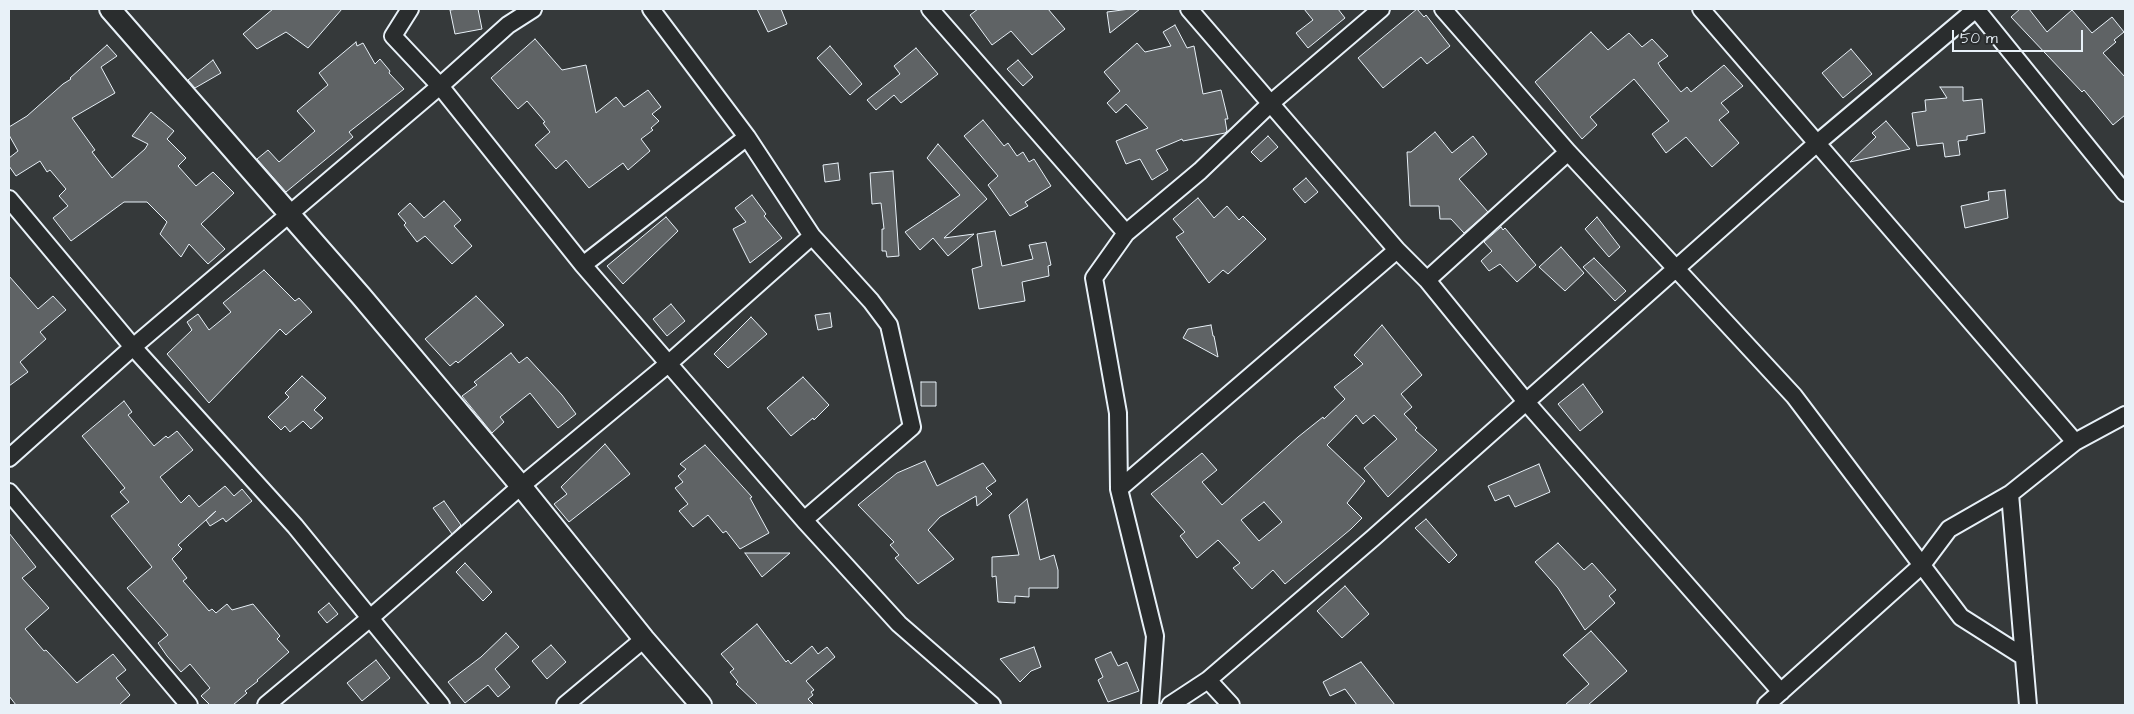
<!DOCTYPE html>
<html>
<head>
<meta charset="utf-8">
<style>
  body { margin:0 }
  #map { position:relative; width:2134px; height:714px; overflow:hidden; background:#35393a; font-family:"Architects Daughter",sans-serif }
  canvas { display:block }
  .frame { position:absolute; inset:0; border:10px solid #e8f1f8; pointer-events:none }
  .scale { position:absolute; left:1952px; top:30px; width:131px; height:22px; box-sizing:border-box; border:2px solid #e8f1f8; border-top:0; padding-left:6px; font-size:15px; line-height:18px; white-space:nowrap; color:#e8f1f8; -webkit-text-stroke:4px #2a2d2e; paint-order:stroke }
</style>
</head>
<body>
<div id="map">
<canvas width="2134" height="714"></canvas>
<div class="frame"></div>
<div class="scale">50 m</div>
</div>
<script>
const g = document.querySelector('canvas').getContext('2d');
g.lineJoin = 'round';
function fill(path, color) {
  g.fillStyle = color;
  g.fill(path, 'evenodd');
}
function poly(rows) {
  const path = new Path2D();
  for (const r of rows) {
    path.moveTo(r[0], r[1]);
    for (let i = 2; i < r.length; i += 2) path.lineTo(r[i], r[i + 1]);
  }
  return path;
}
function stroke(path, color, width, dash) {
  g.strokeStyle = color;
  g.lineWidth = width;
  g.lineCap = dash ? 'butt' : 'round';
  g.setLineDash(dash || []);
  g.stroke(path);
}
const building = poly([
  [273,9,342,9,308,48,286,32,257,49,243,34,273,9],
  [458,9,478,9,482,29,455,34,450,10,458,9],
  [757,9,781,9,787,24,768,32,757,9],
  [978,9,1048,9,1065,29,1032,55,1011,31,992,45,970,15,978,9],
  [1130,9,1140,9,1110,33,1107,12,1130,9],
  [1304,9,1338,9,1345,18,1308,48,1296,33,1313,20,1304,9],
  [1417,9,1424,17,1426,15,1450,46,1427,64,1421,57,1383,88,1358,58,1417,9],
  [2020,9,2029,9,2047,32,2072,10,2092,33,2112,17,2124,32,2114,40,2116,42,2103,53,2125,77,2125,115,2113,125,2084,90,2082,92,2011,17,2020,9],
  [1175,25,1187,48,1194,46,1203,94,1221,90,1228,119,1225,119,1227,131,1225,133,1183,141,1182,139,1156,150,1168,170,1152,180,1140,159,1126,164,1116,141,1148,128,1126,104,1116,113,1107,103,1120,91,1104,72,1137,43,1145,52,1171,46,1163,32,1175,25],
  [1591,32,1608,50,1629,33,1642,47,1652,39,1668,56,1658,63,1661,68,1681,92,1687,87,1691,92,1724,65,1743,86,1721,103,1729,112,1719,120,1739,143,1712,167,1686,137,1666,153,1652,134,1669,121,1634,79,1590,117,1597,125,1582,139,1535,82,1591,32],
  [535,39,562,70,586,65,596,113,616,97,624,107,648,90,661,107,652,114,659,121,651,128,653,130,641,139,650,151,628,170,623,163,589,188,566,160,556,169,535,145,550,132,543,123,545,122,527,101,518,109,491,78,535,39],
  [356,42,357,46,363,43,375,64,380,59,390,71,389,73,404,89,349,132,353,137,286,192,257,159,268,150,279,162,315,131,297,111,328,85,319,73,356,42],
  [107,45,117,56,101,67,115,93,72,118,95,150,92,152,112,178,145,149,148,144,132,136,151,112,174,131,167,139,186,158,178,166,196,186,213,172,234,193,201,224,225,249,208,264,189,244,181,257,160,234,167,222,147,202,124,202,71,241,53,218,68,206,59,196,66,189,50,170,47,172,40,161,16,176,9,166,9,158,18,151,9,135,9,127,27,116,63,84,71,79,70,78,107,45],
  [830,46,862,84,850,95,817,58,830,46],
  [916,48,938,74,901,103,894,95,876,110,867,100,900,74,894,66,916,48],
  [1851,49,1872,74,1843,98,1822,73,1851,49],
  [213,60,221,73,195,88,188,80,213,60],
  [1018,60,1033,77,1023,86,1007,69,1018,60],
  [1940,87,1963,87,1963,101,1982,99,1985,133,1967,136,1967,140,1958,141,1960,155,1945,157,1943,143,1917,146,1912,113,1926,111,1925,100,1947,98,1940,87],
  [983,120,1004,146,1008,143,1017,156,1023,152,1029,162,1034,159,1051,186,1025,202,1028,206,1010,216,988,185,998,176,964,136,983,120],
  [1886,121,1910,149,1850,162,1876,137,1872,133,1886,121],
  [1435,132,1452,153,1473,136,1487,154,1459,179,1488,212,1464,233,1451,219,1440,219,1439,206,1410,206,1407,152,1411,152,1435,132],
  [1268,136,1278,147,1261,162,1251,152,1268,136],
  [938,144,987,199,944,238,974,234,948,256,933,238,920,250,905,232,960,195,927,158,938,144],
  [838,163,840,180,825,182,823,165,838,163],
  [893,171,899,256,887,257,886,251,882,251,882,229,884,229,881,203,872,204,870,173,893,171],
  [1306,178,1318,192,1305,203,1293,189,1306,178],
  [2005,190,2008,218,1965,228,1961,206,1989,200,1988,192,2005,190],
  [752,195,766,214,764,216,782,238,750,263,733,229,746,222,735,208,752,195],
  [1198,198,1214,218,1227,206,1239,220,1243,216,1266,239,1228,274,1223,270,1209,283,1176,237,1184,232,1173,219,1198,198],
  [444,201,461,220,454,226,472,246,452,264,425,236,417,242,404,225,406,223,398,214,410,203,424,218,444,201],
  [666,217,678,231,623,284,607,266,666,217],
  [1597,217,1620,247,1609,257,1585,229,1597,217],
  [1501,227,1503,230,1505,228,1536,265,1517,282,1500,264,1489,271,1481,261,1492,251,1484,242,1501,227],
  [995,231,1002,266,1033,259,1029,245,1046,242,1051,265,1048,266,1049,276,1022,282,1025,301,979,309,972,269,982,266,977,234,995,231],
  [1561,247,1584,273,1565,291,1539,267,1561,247],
  [1594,258,1626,291,1615,301,1583,267,1594,258],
  [264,270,295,301,299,298,312,312,286,335,280,329,209,403,167,354,192,330,187,322,198,314,209,330,231,312,223,303,264,270],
  [9,276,38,309,53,296,66,310,40,332,46,339,20,362,28,372,9,386,9,276],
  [476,296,504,325,458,363,456,361,450,366,425,339,476,296],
  [671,304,685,321,667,336,653,319,671,304],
  [830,313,832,327,818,330,815,315,830,313],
  [751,317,767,334,728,368,714,354,751,317],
  [1211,325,1213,336,1214,336,1218,357,1183,338,1188,329,1211,325],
  [1382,325,1422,375,1401,394,1412,407,1404,414,1417,428,1415,430,1437,450,1388,497,1364,468,1397,439,1374,415,1363,424,1356,415,1327,445,1365,481,1347,503,1362,518,1351,529,1285,584,1273,570,1252,589,1233,568,1240,563,1218,540,1197,558,1180,536,1185,532,1151,494,1202,453,1217,470,1202,482,1222,505,1298,437,1323,417,1324,419,1345,399,1334,387,1363,364,1354,355,1382,325],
  [1264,502,1282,522,1259,541,1241,520,1264,502],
  [511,353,519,363,527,357,562,395,576,414,558,428,530,393,500,417,504,422,492,433,462,396,477,385,474,382,511,353],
  [302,376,326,398,314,410,323,418,311,429,303,421,290,432,285,426,281,430,268,417,289,397,285,393,302,376],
  [803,377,829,405,814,420,813,418,791,436,767,408,803,377],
  [921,382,936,382,936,406,921,406,921,382],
  [1583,384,1603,412,1580,431,1558,404,1583,384],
  [124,401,132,412,128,415,154,446,166,436,168,438,177,431,193,450,160,477,181,503,189,495,199,507,225,486,234,496,242,489,252,501,226,522,223,518,210,526,206,520,216,511,178,545,182,549,172,559,187,578,183,581,209,611,212,609,216,613,227,604,232,610,253,604,280,636,277,639,289,652,257,680,258,681,245,691,247,693,233,705,210,705,201,696,210,688,190,664,181,672,167,656,158,643,168,635,127,588,152,567,111,516,129,502,120,492,125,488,82,436,124,401],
  [605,444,630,474,569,522,554,504,567,494,561,487,605,444],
  [705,445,752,497,750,498,769,533,740,549,726,531,723,533,708,515,693,527,679,511,688,504,675,488,683,482,678,476,686,469,680,464,705,445],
  [925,461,937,486,983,463,996,481,986,488,992,494,977,506,976,496,940,517,928,530,954,559,918,584,895,558,899,555,890,545,894,542,858,505,897,473,925,461],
  [1539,464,1550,492,1515,507,1509,495,1495,501,1488,486,1539,464],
  [1027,499,1040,560,1054,555,1058,570,1058,588,1029,588,1029,597,1015,596,1015,603,998,602,996,576,992,577,992,557,1019,555,1009,515,1027,499],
  [444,501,461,525,452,534,433,508,444,501],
  [1426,519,1457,555,1449,563,1415,528,1426,519],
  [9,533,36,567,22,578,49,608,25,629,44,651,46,650,77,683,113,654,126,670,116,678,130,695,119,705,16,705,9,696,9,533],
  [1558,543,1584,570,1592,563,1616,590,1609,596,1615,603,1585,630,1558,588,1535,562,1558,543],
  [745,553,790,553,762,577,745,553],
  [465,563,492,592,483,601,456,572,465,563],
  [1345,586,1369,614,1342,638,1317,611,1345,586],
  [329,603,338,614,327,623,318,612,329,603],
  [757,624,786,662,788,660,791,664,812,646,818,654,827,647,835,657,806,681,814,690,811,692,813,695,808,699,814,705,758,705,736,684,738,682,730,672,734,669,721,654,757,624],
  [1591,631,1627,671,1588,705,1565,705,1589,684,1563,655,1591,631],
  [506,633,519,647,495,669,510,687,498,697,488,685,465,703,448,682,481,657,506,633],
  [551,645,566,662,547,679,532,661,551,645],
  [1034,647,1041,667,1031,671,1020,682,1000,659,1034,647],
  [1111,652,1118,666,1127,662,1139,691,1108,702,1098,680,1103,677,1095,659,1111,652],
  [376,660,390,678,362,701,347,683,376,660],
  [1361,662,1395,705,1357,705,1345,689,1330,696,1323,682,1361,662]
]);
const minor = poly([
  [410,9,393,36,440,86,583,265,804,520,899,624,992,705],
  [651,9,747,137,812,236,871,301,889,325,912,427,804,520],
  [930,9,1126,233],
  [1189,9,1397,250,1427,280,1527,403,1781,692],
  [1443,9,1568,152,1794,396,1961,617,2024,657],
  [1701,9,2075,442],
  [1976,9,2125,193],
  [9,199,133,347,295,526,441,705],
  [583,265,747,137],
  [1427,280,1568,152],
  [9,458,133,347,440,86,508,25,533,9],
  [1119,489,1397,250],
  [9,492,189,705],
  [2010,494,2028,705],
  [1208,680,1231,705],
  [266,705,369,619,521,486,668,364,812,236],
  [565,705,644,639],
  [1150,705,1155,636,1119,489,1118,413,1094,278,1126,233,1200,171,1271,103,1381,9],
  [1170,705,1208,680,1373,538,1816,144,1976,9],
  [1766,705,1922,565,1949,529,2010,494,2075,442,2125,415]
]);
const tertiary = poly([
  [110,9,361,296,521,486,644,639,701,705]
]);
fill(building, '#5f6365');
stroke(building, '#e8f1f8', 1);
stroke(minor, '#e8f1f8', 20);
stroke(tertiary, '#e8f1f8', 24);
stroke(minor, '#2a2d2e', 16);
stroke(tertiary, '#2a2d2e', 20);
</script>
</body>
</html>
